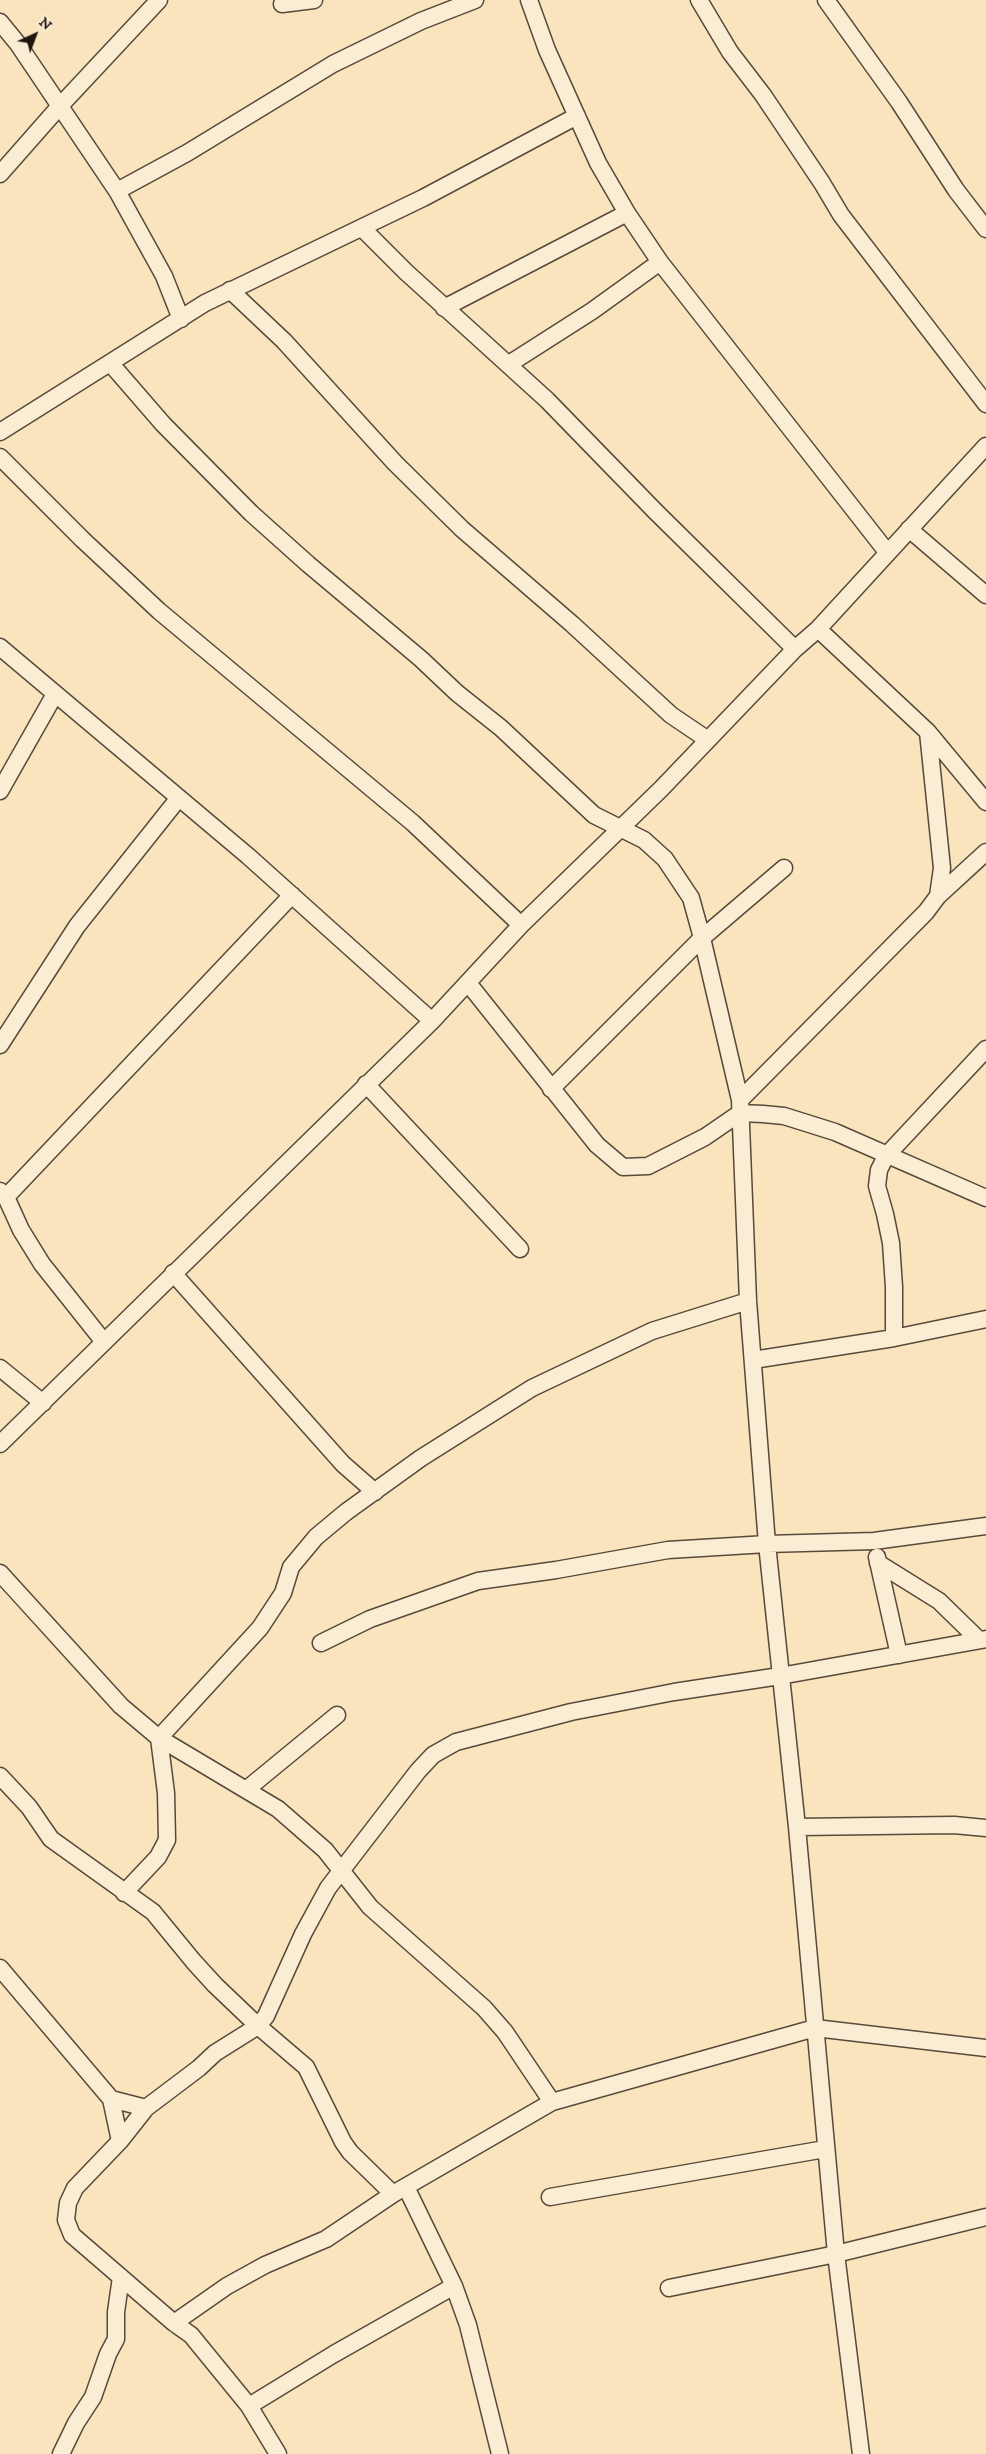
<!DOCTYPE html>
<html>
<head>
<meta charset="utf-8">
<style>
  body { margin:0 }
  #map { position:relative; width:986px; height:2454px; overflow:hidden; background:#f9e4bd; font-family:"IM FELL DW Pica",serif }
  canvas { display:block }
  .north { position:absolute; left:10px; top:10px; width:50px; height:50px; -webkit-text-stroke:4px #fbedd4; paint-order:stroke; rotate:43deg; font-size:14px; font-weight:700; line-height:20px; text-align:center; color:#20160f }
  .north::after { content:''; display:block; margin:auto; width:18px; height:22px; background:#20160f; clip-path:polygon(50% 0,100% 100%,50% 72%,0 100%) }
</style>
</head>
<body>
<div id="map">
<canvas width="986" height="2454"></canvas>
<div class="north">N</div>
</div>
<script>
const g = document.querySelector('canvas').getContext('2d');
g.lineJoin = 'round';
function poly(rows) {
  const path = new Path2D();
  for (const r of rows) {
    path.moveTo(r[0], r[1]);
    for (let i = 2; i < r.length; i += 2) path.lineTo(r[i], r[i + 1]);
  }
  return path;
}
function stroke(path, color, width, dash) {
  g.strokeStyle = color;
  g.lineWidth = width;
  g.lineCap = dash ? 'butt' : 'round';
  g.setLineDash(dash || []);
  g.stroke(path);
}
const street = poly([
  [529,0,547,50,598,163,627,213,660,262,887,552],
  [699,0,730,52,763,95,822,183,841,215,986,404],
  [826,0,899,102,956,190,986,229],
  [282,4,314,0],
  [0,22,18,44,117,191,164,276,181,319],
  [0,174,59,107,159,0],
  [117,191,187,153,333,64,421,21,475,0],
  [362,228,406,272,547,400,656,512,795,649],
  [230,290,284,341,395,463,462,529,572,624,671,715,708,740],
  [444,308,627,213],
  [111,364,163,424,251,513,308,564,421,659,457,693,501,728,594,815,644,840,665,859,691,898,702,938,740,1100,748,1301,767,1544,797,1827,836,2254,861,2454],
  [509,364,592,311,660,262],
  [0,432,205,303,423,198,577,116],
  [0,457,83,540,159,611,413,823,521,925],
  [909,529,986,595],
  [818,629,928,732,986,802],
  [0,647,248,856,432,1021],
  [0,791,55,694],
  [938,896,986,852],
  [468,983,597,1145,623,1167,648,1166,705,1137,740,1113,763,1114,784,1116,835,1132,986,1198],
  [0,1045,77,926,178,799],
  [366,1084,520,1249],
  [551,1089,702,938,784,868],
  [740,1100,926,912,938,896,942,868,928,732],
  [0,1191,6,1197,292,895],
  [6,1197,21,1230,42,1264,104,1342],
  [173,1273,343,1464,375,1492],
  [894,1338,894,1287,891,1243,885,1214,877,1186,879,1170,886,1156,986,1049],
  [753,1360,894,1338,986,1319],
  [0,1368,43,1403],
  [0,1444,432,1021,521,925,661,789,795,649,818,629,986,446],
  [877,1557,899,1655],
  [878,1563,939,1601,979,1640],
  [0,1573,121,1706,159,1738,278,1809,325,1850,370,1907,484,2008,505,2032,552,2102],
  [321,1643,370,1619,478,1581,556,1570,668,1550,767,1544,874,1541,986,1526],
  [159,1738,260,1628,283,1593,291,1567,316,1537,346,1512,421,1458,532,1388,652,1331,748,1301],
  [0,1776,29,1807,51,1839,153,1912,194,1962,215,1985,258,2026,306,2067,343,2142,350,2152,393,2194],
  [247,1789,337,1715],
  [797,1827,954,1825,986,1828],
  [124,1893,158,1857,167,1840,166,1793,159,1738],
  [0,1968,111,2099,120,2141],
  [111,2099,146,2108],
  [406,2187,454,2286,468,2325,500,2454],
  [550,2197,825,2149],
  [669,2288,836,2254,986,2217],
  [174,2323,227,2286,265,2265,326,2239,393,2194,552,2102,815,2028,986,2048],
  [249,2406,334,2354,454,2286],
  [61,2454,76,2423,93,2397,108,2354,116,2339,116,2312,121,2277],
  [278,2454,249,2406,191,2335,174,2323,72,2235,66,2220,68,2203,75,2188,120,2141,146,2108,199,2068,215,2053,258,2026,266,2016,303,1934,328,1888,418,1771,433,1755,456,1742,571,1712,674,1692,780,1676,986,1639]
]);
stroke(street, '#564a3a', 19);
stroke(street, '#fbedd4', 16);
</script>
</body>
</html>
